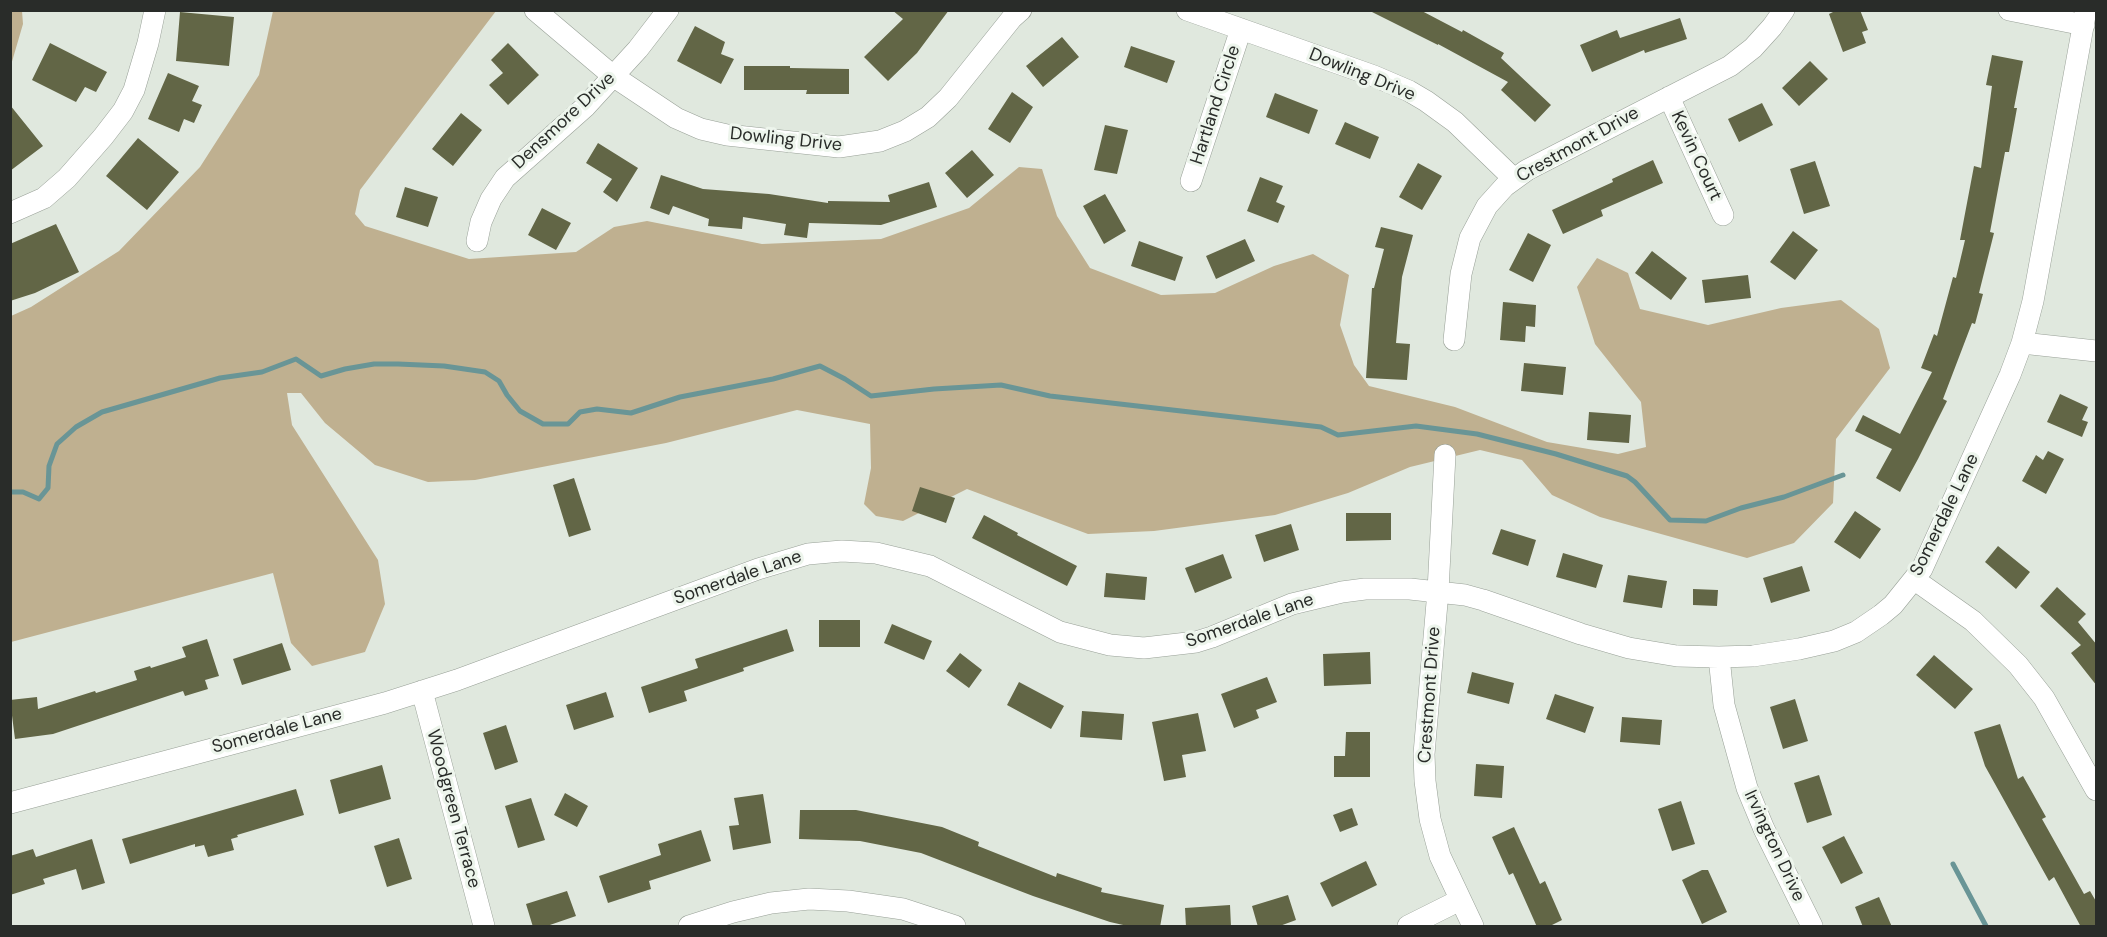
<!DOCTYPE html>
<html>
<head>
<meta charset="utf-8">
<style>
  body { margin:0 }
  #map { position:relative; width:2107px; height:937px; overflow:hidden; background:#e0e8de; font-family:"DM Sans",sans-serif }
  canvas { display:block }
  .frame { position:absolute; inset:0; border:12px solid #292c29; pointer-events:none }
</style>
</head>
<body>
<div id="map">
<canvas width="2107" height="937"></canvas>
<div class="frame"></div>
</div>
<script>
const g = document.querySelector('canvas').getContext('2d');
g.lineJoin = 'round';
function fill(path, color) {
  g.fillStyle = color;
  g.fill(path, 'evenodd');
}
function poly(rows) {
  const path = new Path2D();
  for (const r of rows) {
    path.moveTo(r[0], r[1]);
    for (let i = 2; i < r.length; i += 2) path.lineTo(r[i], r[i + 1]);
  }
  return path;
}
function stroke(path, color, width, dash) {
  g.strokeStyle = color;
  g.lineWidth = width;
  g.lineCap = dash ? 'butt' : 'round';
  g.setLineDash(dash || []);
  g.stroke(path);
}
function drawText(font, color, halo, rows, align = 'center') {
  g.font = font + ' "DM Sans",sans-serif';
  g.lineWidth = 6;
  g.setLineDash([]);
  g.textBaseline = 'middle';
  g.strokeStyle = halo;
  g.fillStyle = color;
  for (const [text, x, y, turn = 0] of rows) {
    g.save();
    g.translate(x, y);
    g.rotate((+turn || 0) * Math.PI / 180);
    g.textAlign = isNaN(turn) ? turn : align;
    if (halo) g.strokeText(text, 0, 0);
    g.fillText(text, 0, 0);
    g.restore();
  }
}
const forest = poly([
  [11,10,22,11,23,24,11,65],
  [273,11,496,11,360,190,355,214,365,226,469,259,576,252,614,227,647,221,762,244,881,239,969,208,1019,167,1042,169,1057,216,1090,268,1161,295,1215,293,1274,266,1313,254,1349,275,1340,325,1354,365,1369,386,1455,407,1547,442,1618,454,1646,447,1641,402,1595,344,1577,287,1597,258,1628,273,1640,309,1708,325,1781,308,1841,300,1879,329,1890,368,1836,439,1833,503,1794,543,1747,558,1600,517,1552,495,1522,460,1480,450,1410,467,1348,493,1275,515,1154,531,1088,534,967,489,903,521,876,516,864,504,871,468,870,424,797,410,666,443,475,480,428,482,375,465,325,423,301,393,287,393,292,425,378,560,385,604,365,652,312,666,291,643,273,573,11,642,11,316,31,307,119,251,200,167,259,75]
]);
const stream = poly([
  [10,492,23,492,39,499,48,488,49,466,57,444,76,427,102,412,220,378,262,372,296,359,321,376,345,369,374,364,398,364,444,366,485,372,499,381,507,395,520,411,543,424,568,424,580,412,597,409,631,413,680,397,773,379,820,366,845,379,871,396,934,389,1001,385,1050,396,1321,427,1338,435,1416,426,1477,434,1556,454,1627,476,1635,482,1670,520,1706,521,1741,508,1784,497,1843,475],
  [1953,864,1986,926]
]);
const building = poly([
  [892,10,949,10,917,53,888,81,864,57,903,19],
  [1368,10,1420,10,1462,32,1463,30,1504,53,1501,58,1551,105,1535,122,1501,90,1508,82,1438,44,1438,45],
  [1837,10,1860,10,1868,30,1862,32,1866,43,1843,52,1829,14],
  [180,12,234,17,229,66,176,61],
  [1680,18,1687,39,1645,53,1644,50,1592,72,1580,45,1617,30,1620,38],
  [695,26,725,42,721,54,734,59,721,84,677,61],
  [1062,37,1079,57,1043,87,1026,66],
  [50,43,107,72,96,92,85,87,76,102,32,80],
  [508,43,539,75,508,105,489,85,503,73,491,60],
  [1131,46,1175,61,1167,83,1124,67],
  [1992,55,2023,61,2014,108,2017,108,2009,152,2005,152,1990,232,1994,233,1979,293,1983,294,1975,324,1972,323,1943,399,1947,401,1918,459,1900,492,1876,478,1892,449,1855,431,1863,415,1900,434,1932,372,1921,368,1934,334,1937,336,1953,277,1956,278,1965,240,1960,240,1974,166,1981,168,1992,86,1986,85],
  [1810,61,1828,79,1799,106,1782,88],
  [744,66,790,66,790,68,849,69,849,94,806,94,807,90,744,90],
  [168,73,199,86,192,101,202,105,194,123,184,119,179,132,148,119],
  [1012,92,1033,107,1010,143,988,129],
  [1275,93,1318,110,1309,134,1266,117],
  [1762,103,1773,125,1739,142,1728,119],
  [10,105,43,146,10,171],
  [461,113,482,130,453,166,432,149],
  [1345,122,1379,137,1370,159,1335,144],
  [1105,125,1128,130,1117,174,1094,170],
  [138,138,179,172,147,210,106,176],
  [598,143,638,168,617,202,603,192,612,179,586,163],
  [972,150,994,175,967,198,945,173],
  [1653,160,1663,183,1601,210,1603,216,1563,234,1552,210,1613,182,1612,179],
  [1815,161,1830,206,1804,214,1790,169],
  [1418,163,1442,176,1422,210,1399,197],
  [661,175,703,189,769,194,828,203,828,201,890,202,888,195,929,182,937,207,881,225,809,223,807,238,784,235,786,224,743,217,742,229,708,226,709,219,673,206,669,215,650,208],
  [1260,177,1283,186,1276,202,1285,206,1278,223,1247,211],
  [405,187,438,197,428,227,396,217],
  [1105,194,1126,231,1104,244,1083,206],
  [542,208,571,223,556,250,528,235],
  [56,224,79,272,35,293,10,301,10,244],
  [1381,227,1413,235,1402,277,1396,343,1410,344,1407,380,1366,378,1372,288,1374,288,1384,249,1375,247],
  [1793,231,1818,250,1795,280,1770,262],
  [1528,233,1551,245,1533,282,1509,270],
  [1245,239,1255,261,1216,279,1206,256],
  [1139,241,1183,257,1175,281,1131,266],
  [1652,251,1687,278,1671,300,1635,273],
  [1748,275,1751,298,1705,303,1702,280],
  [1503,302,1536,305,1535,327,1526,326,1525,342,1500,340],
  [1524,363,1566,367,1563,395,1521,391],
  [2060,394,2088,407,2082,420,2088,422,2082,437,2047,422],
  [1589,412,1631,415,1629,443,1587,440],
  [2048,451,2064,459,2046,494,2022,481,2036,455,2043,460],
  [574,478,591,530,569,537,553,485],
  [920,487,955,498,946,523,912,511],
  [1855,511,1881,529,1860,559,1834,542],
  [1346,513,1391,513,1391,540,1346,541],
  [984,515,1018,533,1017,535,1077,566,1067,586,972,538],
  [1291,524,1299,550,1264,562,1255,535],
  [1501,529,1536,540,1528,566,1492,554],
  [1998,546,2030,572,2016,589,1985,562],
  [1563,553,1603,565,1596,588,1556,577],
  [1223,554,1232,578,1195,593,1185,568],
  [1802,566,1810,591,1771,603,1763,578],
  [1106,573,1147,577,1145,600,1104,597],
  [1628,575,1667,581,1662,608,1623,602],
  [2057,587,2086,614,2078,622,2097,645,2097,686,2071,653,2081,645,2040,606],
  [1693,589,1718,590,1717,606,1693,605],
  [819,620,860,620,860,647,819,647],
  [892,624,932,641,924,660,884,643],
  [787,629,794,651,743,668,744,671,684,691,687,701,649,713,641,687,698,668,695,659],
  [207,639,219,676,205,680,208,689,185,696,183,691,53,734,15,739,10,700,37,697,38,709,95,691,96,693,137,680,134,671,150,666,151,668,186,657,182,647],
  [282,643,291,670,242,685,233,659],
  [1370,652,1371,684,1324,686,1323,654],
  [960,653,982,670,969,688,946,671],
  [1934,655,1973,689,1955,709,1916,675],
  [1472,672,1514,683,1509,704,1467,693],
  [1267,677,1277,702,1256,710,1259,718,1234,728,1221,694],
  [1019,682,1064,706,1051,729,1007,705],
  [606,692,614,717,574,730,566,705],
  [1555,694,1594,707,1585,733,1546,719],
  [1795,699,1808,741,1783,749,1770,707],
  [1082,711,1124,714,1122,740,1080,737],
  [1198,713,1206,751,1182,755,1186,777,1164,781,1152,722],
  [1622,717,1662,720,1660,745,1620,742],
  [2000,724,2018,779,2023,776,2046,817,2042,819,2084,894,2090,891,2097,903,2097,927,2081,927,2054,877,2049,881,1985,766,1974,732],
  [506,725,518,762,495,770,483,733],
  [1346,732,1370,732,1370,777,1334,777,1334,756,1345,756],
  [1476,764,1504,766,1502,798,1474,796],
  [382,765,391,799,339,814,330,780],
  [1819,775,1832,815,1807,823,1794,783],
  [296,789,304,815,237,835,238,837,231,839,234,850,208,857,204,845,195,847,195,844,130,864,122,839],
  [565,793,588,806,577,827,554,815],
  [763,794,771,843,733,850,729,826,739,825,734,798],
  [531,798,545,840,518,848,505,806],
  [1681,801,1695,844,1672,851,1658,809],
  [1352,808,1358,825,1340,832,1333,815],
  [800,810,856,810,942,827,979,842,978,846,1056,877,1057,873,1102,888,1101,892,1164,905,1160,927,1132,927,1110,922,1033,896,921,853,860,841,799,839],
  [1514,827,1540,884,1545,881,1562,920,1548,927,1537,927,1513,873,1509,875,1492,837],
  [701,830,711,861,649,881,651,889,608,903,599,876,661,855,658,844],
  [1844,836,1863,873,1841,884,1822,847],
  [399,838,412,879,387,887,374,846],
  [92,839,105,883,82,890,76,869,43,879,45,884,10,895,10,856,33,849,36,857],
  [1366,861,1377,885,1332,907,1320,883],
  [1702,870,1708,870,1727,912,1702,924,1682,880],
  [567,891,576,916,544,927,533,927,526,904],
  [1288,895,1296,920,1277,927,1258,927,1252,906],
  [1879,897,1892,927,1863,927,1855,907],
  [1230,905,1231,927,1186,927,1185,908]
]);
const street = poly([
  [535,10,613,76,676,118,701,129,727,135,839,147,880,141,905,131,928,117,948,98,1012,18,1021,10],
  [1187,10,1374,76,1409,91,1426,101,1455,122,1514,179],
  [2009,10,2084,25],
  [1669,97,1723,215],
  [1191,181,1241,29],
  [10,213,44,198,67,178,103,137,123,111,134,90,148,43,155,10],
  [477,241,481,222,491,199,505,178,585,107,638,49,668,10],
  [1454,340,1461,274,1470,238,1487,206,1505,186,1527,170,1730,66,1753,48,1772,27,1784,10],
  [2022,343,2096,351],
  [1445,455,1438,591,1424,754,1425,781,1430,819,1440,856,1473,926],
  [1915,580,1973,621,2018,665,2044,698,2096,790],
  [1719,657,1724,705,1747,788,1764,829,1812,926],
  [422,691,484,926],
  [10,803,385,703,457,680,758,569,808,554,842,551,876,553,930,566,1060,632,1110,645,1144,648,1196,642,1212,637,1292,604,1342,592,1365,589,1410,589,1465,595,1483,600,1581,634,1629,648,1677,656,1719,657,1753,656,1799,649,1834,641,1856,632,1881,615,1893,605,1922,569,2010,375,2022,343,2033,301,2086,10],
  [689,926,733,912,771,903,809,899,848,901,903,909,955,926],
  [1408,926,1460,900]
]);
const streetNames = [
  ["Dowling Drive",1362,75,22],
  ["Hartland Circle",1216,105,-72],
  ["Densmore Drive",564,121,-43],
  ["Dowling Drive",786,140,6],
  ["Crestmont Drive",1578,145,-29],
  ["Kevin Court",1696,156,65],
  ["Somerdale Lane",1945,515,-64],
  ["Somerdale Lane",738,578,-19],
  ["Somerdale Lane",1250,621,-19],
  ["Crestmont Drive",1430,695,-86],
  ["Somerdale Lane",277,731,-15],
  ["Woodgreen Terrace",453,809,75],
  ["Irvington Drive",1774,846,65]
];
fill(forest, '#bfb090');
stroke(stream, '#699596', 5);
fill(building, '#626646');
stroke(street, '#98a097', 22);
stroke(street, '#fff', 21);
drawText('18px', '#292c29', '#edf5ec', streetNames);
</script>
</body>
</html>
